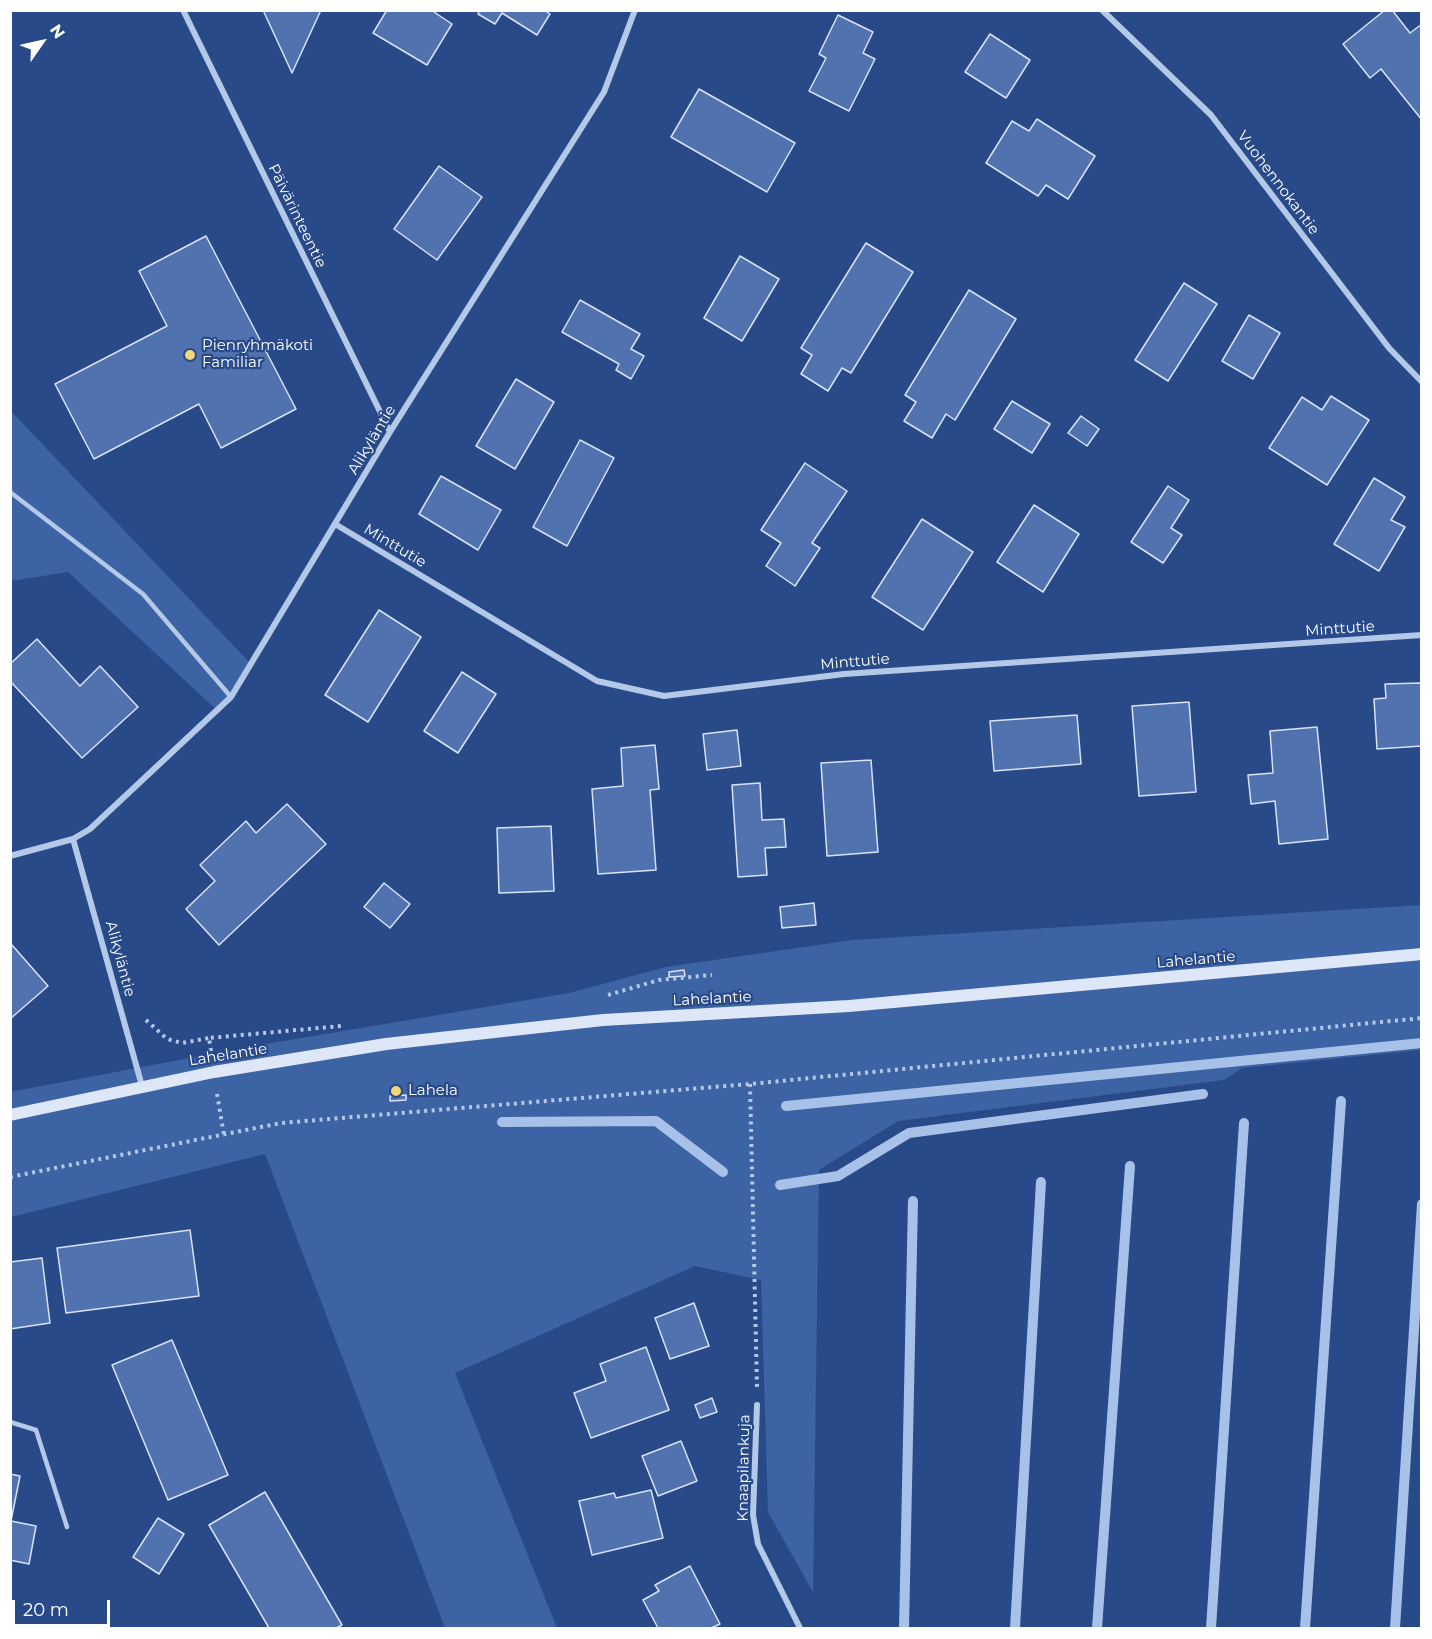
<!DOCTYPE html>
<html>
<head>
<meta charset="utf-8">
<style>
  body { margin:0 }
  #map { position:relative; width:1432px; height:1639px; overflow:hidden; background:#284a88; font-family:Montserrat,sans-serif }
  canvas { display:block }
  .frame { position:absolute; inset:0; border:12px solid #fff; pointer-events:none }
  .north { position:absolute; left:12px; top:12px; width:60px; height:60px; -webkit-text-stroke:4px #284a88; paint-order:stroke; rotate:56deg; font-size:16px; font-weight:700; line-height:24px; text-align:center; color:#fff }
  .north::after { content:''; display:block; margin:auto; width:21px; height:27px; background:#fff; clip-path:polygon(50% 0,100% 100%,50% 72%,0 100%) }
  .scale { position:absolute; left:12px; top:1600px; width:98px; height:27px; box-sizing:border-box; border:3px solid #fff; border-top:0; padding-left:8px; font-size:18px; line-height:21px; white-space:nowrap; color:#fff; -webkit-text-stroke:4px #284a88; paint-order:stroke }
</style>
</head>
<body>
<div id="map">
<canvas width="1432" height="1639"></canvas>
<div class="frame"></div>
<div class="north">N</div>
<div class="scale">20 m</div>
</div>
<script>
const g = document.querySelector('canvas').getContext('2d');
g.lineJoin = 'round';
function fill(path, color) {
  g.fillStyle = color;
  g.fill(path, 'evenodd');
}
function poly(rows) {
  const path = new Path2D();
  for (const r of rows) {
    path.moveTo(r[0], r[1]);
    for (let i = 2; i < r.length; i += 2) path.lineTo(r[i], r[i + 1]);
  }
  return path;
}
function stroke(path, color, width, dash) {
  g.strokeStyle = color;
  g.lineWidth = width;
  g.lineCap = dash ? 'butt' : 'round';
  g.setLineDash(dash || []);
  g.stroke(path);
}
function drawText(font, color, halo, rows, align = 'center') {
  g.font = font + ' Montserrat,sans-serif';
  g.lineWidth = 4.5;
  g.setLineDash([]);
  g.textBaseline = 'middle';
  g.strokeStyle = halo;
  g.fillStyle = color;
  for (const [text, x, y, turn = 0] of rows) {
    g.save();
    g.translate(x, y);
    g.rotate((+turn || 0) * Math.PI / 180);
    g.textAlign = isNaN(turn) ? turn : align;
    if (halo) g.strokeText(text, 0, 0);
    g.fillText(text, 0, 0);
    g.restore();
  }
}
const green = poly([
  [10,410,251,664,220,713,68,572,11,581],
  [1421,905,1421,1050,1242,1068,1224,1080,898,1121,819,1170,813,1592,768,1512,761,1280,695,1266,455,1373,557,1628,445,1628,265,1154,11,1217,10,1092,248,1047,569,993,666,967,852,940]
]);
const stream = poly([
  [786,1106,1422,1043],
  [502,1122,656,1121,723,1172],
  [780,1185,838,1176,909,1133,1203,1094],
  [904,1628,913,1201],
  [1015,1628,1041,1182],
  [1097,1628,1130,1166],
  [1211,1628,1244,1123],
  [1305,1628,1341,1101],
  [1395,1628,1422,1204]
]);
const building = poly([
  [263,10,321,10,292,73,263,10],
  [387,10,431,10,452,24,427,65,373,33,387,10],
  [480,10,544,10,550,14,537,35,502,13,495,24,478,14,480,10],
  [1385,10,1392,10,1410,33,1422,24,1422,120,1381,69,1370,78,1343,44,1385,10],
  [838,15,873,32,863,53,875,59,849,111,809,91,826,58,819,54,838,15],
  [990,34,1030,60,1006,98,965,72,990,34],
  [699,89,795,143,767,192,671,137,699,89],
  [1037,119,1095,156,1068,199,1046,185,1038,196,986,163,1012,121,1029,131,1037,119],
  [439,166,482,197,437,260,394,229,439,166],
  [206,236,296,409,221,448,199,404,94,459,55,384,167,326,139,271,206,236],
  [866,243,913,272,851,373,842,368,828,391,801,374,812,355,801,348,866,243],
  [740,256,779,279,742,341,704,318,740,256],
  [1184,283,1217,304,1168,381,1135,360,1184,283],
  [969,290,1016,319,955,420,946,414,932,438,904,421,916,402,905,395,969,290],
  [580,300,640,334,631,349,644,356,631,379,616,370,619,364,562,332,580,300],
  [1249,315,1280,333,1253,379,1222,361,1249,315],
  [516,379,554,402,515,469,476,446,516,379],
  [1331,396,1369,420,1327,485,1269,448,1302,397,1322,410,1331,396],
  [1012,401,1050,424,1032,453,994,429,1012,401],
  [1081,416,1099,429,1087,446,1068,433,1081,416],
  [580,440,614,458,567,546,533,527,580,440],
  [805,463,847,491,812,543,820,548,795,586,766,566,781,543,761,530,805,463],
  [441,476,501,510,478,550,419,514,441,476],
  [1374,478,1405,497,1391,520,1405,527,1379,571,1334,544,1374,478],
  [1168,486,1189,500,1171,528,1182,535,1163,563,1131,542,1168,486],
  [1034,505,1079,534,1043,592,997,562,1034,505],
  [922,519,973,552,923,630,872,597,922,519],
  [379,610,421,637,368,722,325,695,379,610],
  [37,639,80,686,100,666,138,707,82,758,10,681,10,664,37,639],
  [462,672,496,694,458,753,424,731,462,672],
  [1421,683,1422,746,1377,749,1374,699,1386,698,1385,684,1421,683],
  [1189,702,1196,792,1139,796,1132,706,1189,702],
  [1077,715,1081,764,994,771,990,721,1077,715],
  [1317,727,1328,839,1279,844,1275,801,1251,804,1248,775,1273,773,1270,731,1317,727],
  [737,730,741,766,707,770,703,734,737,730],
  [655,745,659,789,650,790,656,870,598,874,592,789,623,786,621,748,655,745],
  [871,760,878,852,827,856,821,763,871,760],
  [760,783,762,820,784,819,786,847,765,848,767,875,738,877,732,785,760,783],
  [287,804,326,844,219,945,186,909,215,881,200,865,246,821,256,833,287,804],
  [551,826,554,891,499,893,497,828,551,826],
  [384,883,410,904,390,928,364,907,384,883],
  [814,903,816,925,782,928,780,907,814,903],
  [12,945,48,986,10,1019,10,946,12,945],
  [684,970,685,976,669,977,669,972,684,970],
  [406,1095,406,1100,390,1101,390,1096,406,1095],
  [190,1230,199,1296,66,1313,57,1248,190,1230],
  [42,1258,50,1323,10,1329,10,1262,42,1258],
  [694,1303,709,1346,670,1359,655,1318,694,1303],
  [172,1340,228,1475,168,1500,112,1365,172,1340],
  [646,1347,669,1410,591,1438,574,1393,606,1381,600,1364,646,1347],
  [712,1398,717,1412,700,1418,695,1405,712,1398],
  [681,1441,697,1481,658,1496,642,1456,681,1441],
  [10,1474,20,1476,11,1521,36,1526,29,1564,10,1560,10,1474],
  [651,1490,663,1538,592,1555,579,1501,614,1493,616,1498,651,1490],
  [265,1492,342,1625,336,1628,269,1628,209,1525,265,1492],
  [158,1518,184,1534,159,1574,133,1557,158,1518],
  [690,1566,720,1624,711,1628,658,1628,643,1600,659,1591,655,1585,690,1566]
]);
const path = poly([
  [608,995,659,980,712,975],
  [146,1020,167,1039,182,1043,209,1038],
  [211,1051,209,1038,341,1026],
  [750,1084,757,1387],
  [217,1094,224,1135],
  [10,1177,281,1123,750,1084,1422,1018]
]);
const lane = poly([
  [10,492,143,594,231,697],
  [10,1422,36,1430,67,1527]
]);
const street = poly([
  [183,10,390,432],
  [1102,10,1211,115,1389,348,1422,382],
  [335,524,597,681,664,696,844,674,1422,635],
  [73,839,142,1086],
  [10,856,73,839,90,829,231,697,390,432,604,92,635,10],
  [757,1405,753,1515,758,1544,800,1628]
]);
const secondary = poly([
  [10,1115,214,1072,386,1044,603,1020,849,1006,1422,954]
]);
const markers = [
  [190,355,6,"#f0d77a"],
  [396,1091,6,"#f0d77a"]
];
const streetNames = [
  ["Vuohennokantie",1278,183,53],
  ["Päivärinteentie",297,216,64],
  ["Alikyläntie",372,440,-59],
  ["Minttutie",395,546,31],
  ["Minttutie",1340,629,-4],
  ["Minttutie",855,662,-5],
  ["Alikyläntie",120,959,75],
  ["Lahelantie",1196,960,-5],
  ["Lahelantie",712,999,-3],
  ["Lahelantie",228,1055,-9],
  ["Knaapilankuja",744,1468,-89]
];
const poiNames = [
  ["Pienryhmäkoti",202,346],
  ["Familiar",202,363],
  ["Lahela",408,1091]
];
fill(green, '#3c63a4');
stroke(stream, '#a8c1e9', 10);
fill(building, '#5073af');
stroke(building, '#d8e3f7', 1.5);
stroke(path, '#b4c8e8', 4, [3, 4.5]);
stroke(lane, '#b4c8e8', 4.5);
stroke(street, '#b4c8e8', 6);
stroke(secondary, '#dee7f7', 12);
for (const [x, y, r, color] of markers) {
  const dot = new Path2D();
  dot.arc(x, y, r, 0, 2 * Math.PI);
  g.fillStyle = color;
  g.fill(dot);
  stroke(dot, '#284a88', 2);
}
drawText('15px', '#fff', '#284a88', streetNames);
drawText('15px', '#fff', '#284a88', poiNames, 'left');
</script>
</body>
</html>
